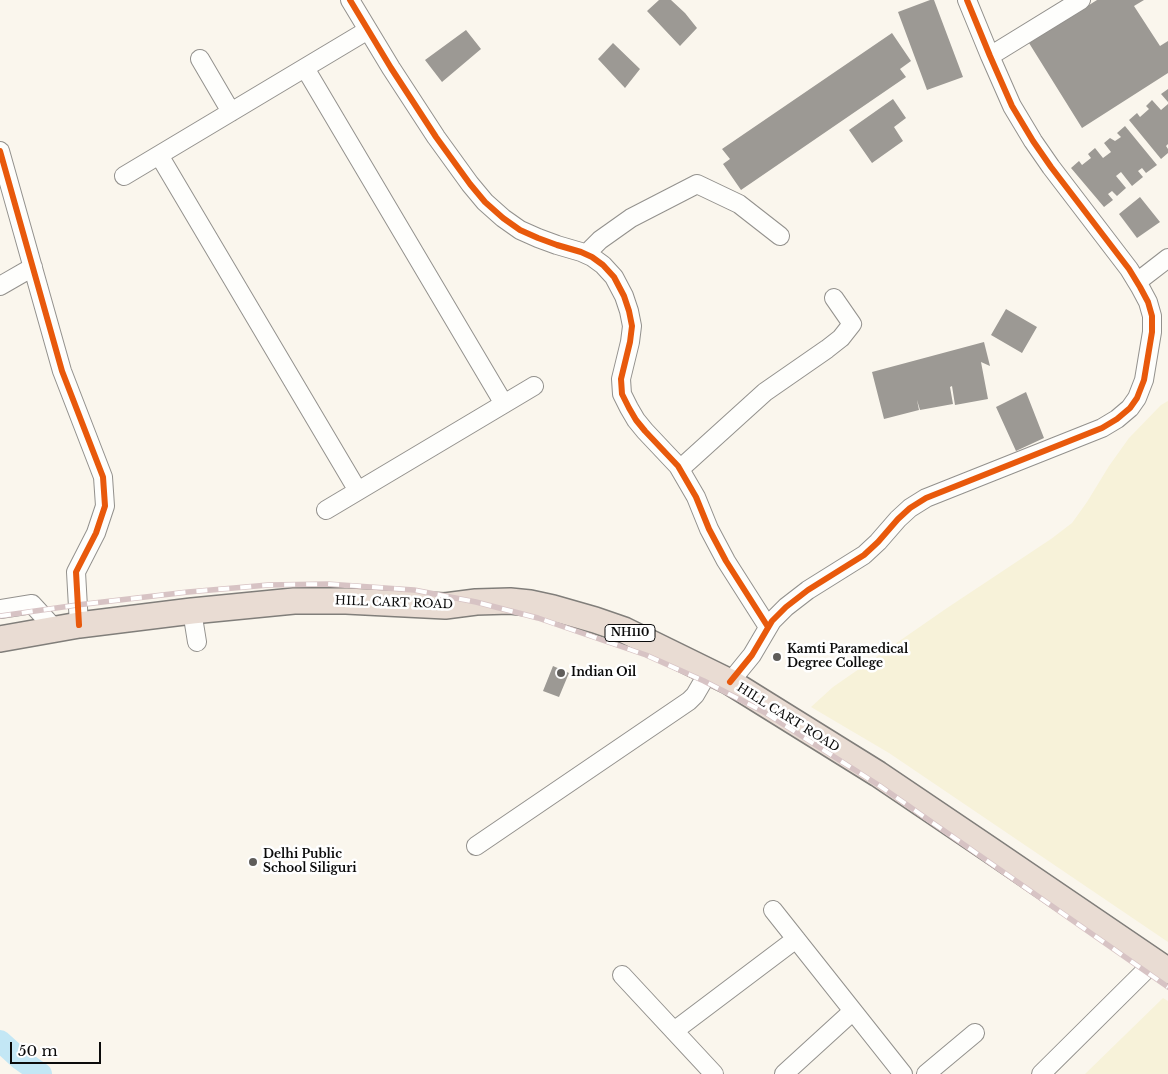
<!DOCTYPE html>
<html>
<head>
<meta charset="utf-8">
<style>
  body { margin:0 }
  #map { position:relative; width:1168px; height:1074px; overflow:hidden; background:#faf6ed; font-family:"Libre Baskerville",serif }
  canvas { display:block }
  .scale { position:absolute; left:10px; top:1042px; width:91px; height:22px; box-sizing:border-box; border:2px solid #0b0b0b; border-top:0; padding-left:6px; font-size:15px; line-height:18px; white-space:nowrap; color:#0b0b0b; -webkit-text-stroke:4px #fff; paint-order:stroke }
</style>
</head>
<body>
<div id="map">
<canvas width="1168" height="1074"></canvas>
<div class="scale">50 m</div>
</div>
<script>
const g = document.querySelector('canvas').getContext('2d');
g.lineJoin = 'round';
function fill(path, color) {
  g.fillStyle = color;
  g.fill(path, 'evenodd');
}
function poly(rows) {
  const path = new Path2D();
  for (const r of rows) {
    path.moveTo(r[0], r[1]);
    for (let i = 2; i < r.length; i += 2) path.lineTo(r[i], r[i + 1]);
  }
  return path;
}
function stroke(path, color, width, dash) {
  g.strokeStyle = color;
  g.lineWidth = width;
  g.lineCap = dash ? 'butt' : 'round';
  g.setLineDash(dash || []);
  g.stroke(path);
}
function drawText(font, color, halo, rows, align = 'center') {
  g.font = font + ' "Libre Baskerville",serif';
  g.lineWidth = 5;
  g.setLineDash([]);
  g.textBaseline = 'middle';
  g.strokeStyle = halo;
  g.fillStyle = color;
  for (const [text, x, y, turn = 0] of rows) {
    g.save();
    g.translate(x, y);
    g.rotate((+turn || 0) * Math.PI / 180);
    g.textAlign = isNaN(turn) ? turn : align;
    if (halo) g.strokeText(text, 0, 0);
    g.fillText(text, 0, 0);
    g.restore();
  }
}
const farmland = poly([
  [1168,401,1168,942,889,753,811,707,833,687,947,608,1051,539,1072,523,1087,502,1109,466,1129,438,1161,405],
  [1163,998,1168,1001,1168,1074,1085,1074]
]);
const river = poly([
  [0,1041,20,1059,41,1074]
]);
const building = poly([
  [659,0,671,0,685,13,697,28,680,46,647,11],
  [930,0,934,0,963,77,927,90,898,12],
  [1097,0,1144,0,1134,6,1160,46,1168,41,1168,73,1082,128,1029,43],
  [466,30,481,49,442,82,425,60],
  [892,33,911,61,900,69,906,77,741,190,723,164,730,159,722,149],
  [613,43,640,69,625,88,598,59],
  [1168,89,1168,102,1161,94],
  [893,99,906,118,894,127,903,141,872,163,849,130],
  [1152,100,1161,110,1168,104,1168,144,1166,146,1168,149,1168,153,1161,159,1129,120,1137,113,1140,117,1149,109,1146,106],
  [1125,126,1157,165,1146,173,1142,168,1138,171,1143,177,1132,186,1121,172,1116,176,1126,188,1117,196,1112,191,1108,194,1113,200,1104,207,1071,168,1079,161,1082,165,1091,158,1088,154,1095,148,1103,158,1111,152,1104,143,1110,138,1115,141,1121,137,1117,133],
  [1140,197,1160,222,1137,238,1119,214],
  [1006,309,1037,327,1022,353,991,335],
  [984,342,990,366,981,362,988,399,955,405,952,386,950,387,953,404,920,410,917,400,919,410,884,419,872,372],
  [1026,392,1044,438,1016,451,996,407],
  [553,666,569,673,559,697,543,691]
]);
const minor = poly([
  [350,0,391,68,436,137,470,184,485,202,503,218,520,230,538,238,557,245,581,252,592,257,603,265,614,277,624,296,629,311,632,326,630,342,621,379,622,394,629,408,636,420,645,431,678,466,696,497,709,529,726,561,768,627],
  [990,56,1081,0],
  [200,59,231,112],
  [305,68,504,404],
  [0,151,62,371,103,477,105,506,96,533,76,572,79,625],
  [159,155,358,491],
  [124,176,368,30],
  [586,254,600,240,631,218,697,184,739,204,780,236],
  [1137,282,1168,258],
  [0,286,33,267],
  [680,469,765,392,827,349,841,338,852,324,834,298],
  [326,510,534,386],
  [0,609,32,604,55,629],
  [192,611,197,642],
  [730,682,752,655,772,621,786,607,808,590,864,555,878,542,898,519,910,508,926,498,1102,428,1117,419,1130,408,1137,398,1144,380,1152,332,1152,316,1148,302,1140,287,1129,269,1051,167,1033,141,1012,106,990,56,967,0],
  [476,846,689,701,695,695,709,671],
  [773,910,903,1074],
  [622,975,714,1074],
  [674,1031,796,939],
  [784,1074,853,1011],
  [926,1074,975,1033],
  [1041,1074,1154,962]
]);
const highway = poly([
  [0,639,79,625,192,611,294,601,346,601,445,606,476,602,510,601,530,603,553,608,595,620,624,630,730,682,878,774,989,849,1168,971]
]);
const rail = poly([
  [0,616,77,605,188,592,268,585,327,584,414,590,476,602,538,618,646,655,704,681,764,712,880,786,1168,987]
]);
const cycleway = poly([
  [350,0,391,68,436,137,470,184,485,202,503,218,520,230,538,238,557,245,581,252,592,257,603,265,614,277,624,296,629,311,632,326,630,342,621,379,622,394,629,408,636,420,645,431,678,466,696,497,709,529,726,561,768,627],
  [0,151,62,371,103,477,105,506,96,533,76,572,79,625],
  [730,682,752,655,772,621,786,607,808,590,864,555,878,542,898,519,910,508,926,498,1102,428,1117,419,1130,408,1137,398,1144,380,1152,332,1152,316,1148,302,1140,287,1129,269,1051,167,1033,141,1012,106,990,56,967,0]
]);
const markers = [
  [777,657,5,"#5f5d5a"],
  [561,673,5,"#5f5d5a"],
  [253,862,5,"#5f5d5a"]
];
const shields = [
  [630,633,50]
];
const shieldNames = [
  ["NH110",630,633]
];
const streetNames = [
  ["HILL CART ROAD",394,603,2],
  ["HILL CART ROAD",788,718,32]
];
const poiNames = [
  ["Kamti Paramedical",787,650],
  ["Degree College",787,664],
  ["Indian Oil",571,673],
  ["Delhi Public",263,855],
  ["School Siliguri",263,869]
];
fill(farmland, '#f7f2d9');
stroke(river, '#c3e7f5', 22);
fill(building, '#9c9994');
stroke(minor, '#93918d', 20);
stroke(highway, '#807e7a', 28);
stroke(minor, '#fefefc', 18);
stroke(highway, '#e9dcd3', 25);
stroke(rail, '#d7c3c4', 5.5);
stroke(rail, '#fff', 4, [11]);
stroke(cycleway, '#e8590c', 6);
for (const [x, y, r, color] of markers) {
  const dot = new Path2D();
  dot.arc(x, y, r, 0, 2 * Math.PI);
  g.fillStyle = color;
  g.fill(dot);
  stroke(dot, '#fff', 2);
}
for (const [x, y, w] of shields) {
  const box = new Path2D();
  box.roundRect(x - w / 2, y - 8.5, w, 17, 4);
  g.fillStyle = '#fff';
  g.fill(box);
  stroke(box, '#0b0b0b', 1);
}
drawText('bold 11px', '#0b0b0b', null, shieldNames);
drawText('12px', '#0b0b0b', '#fff', streetNames);
drawText('bold 12px', '#0b0b0b', '#fff', poiNames, 'left');
</script>
</body>
</html>
